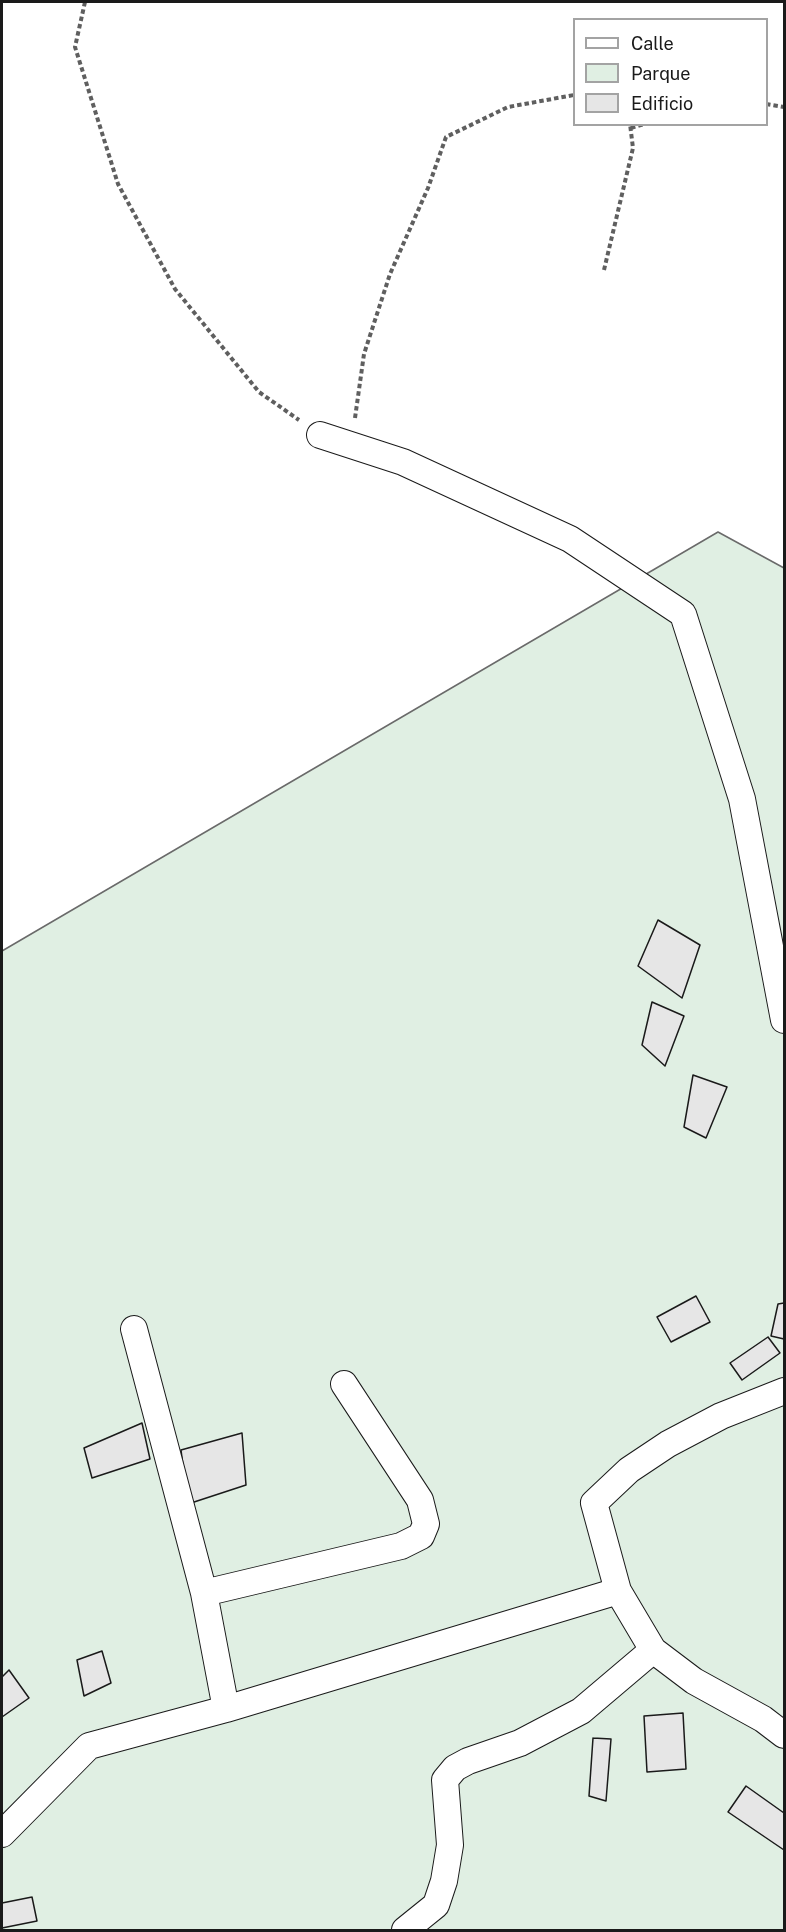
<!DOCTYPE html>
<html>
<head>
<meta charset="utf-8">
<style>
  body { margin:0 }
  #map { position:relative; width:786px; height:1932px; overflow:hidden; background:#fff; font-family:"Public Sans",sans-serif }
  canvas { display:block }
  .frame { position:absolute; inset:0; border:3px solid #1a1a1a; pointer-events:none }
  .legend { position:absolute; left:573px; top:18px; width:195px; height:108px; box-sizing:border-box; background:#fff; border:2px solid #a3a3a3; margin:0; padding:8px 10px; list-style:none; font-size:18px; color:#1a1a1a }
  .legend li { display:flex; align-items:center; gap:12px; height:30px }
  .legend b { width:30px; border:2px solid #a3a3a3 }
</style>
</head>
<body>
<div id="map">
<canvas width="786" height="1932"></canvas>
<div class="frame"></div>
<ul class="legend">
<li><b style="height:8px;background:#fff"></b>Calle</li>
<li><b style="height:16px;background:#e0efe3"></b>Parque</li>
<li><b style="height:16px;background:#e6e6e6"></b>Edificio</li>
</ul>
</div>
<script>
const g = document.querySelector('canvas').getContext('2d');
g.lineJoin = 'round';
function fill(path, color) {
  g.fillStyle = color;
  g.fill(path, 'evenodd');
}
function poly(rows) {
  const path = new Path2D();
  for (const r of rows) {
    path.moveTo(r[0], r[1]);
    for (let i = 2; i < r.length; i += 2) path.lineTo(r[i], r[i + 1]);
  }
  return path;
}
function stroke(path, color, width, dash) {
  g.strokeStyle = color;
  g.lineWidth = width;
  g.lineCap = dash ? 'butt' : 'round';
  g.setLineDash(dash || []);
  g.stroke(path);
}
const green = poly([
  [718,532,784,568,784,1930,2,1930,2,951,718,532]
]);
const building = poly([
  [658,920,700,945,682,998,638,966,658,920],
  [652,1002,684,1016,665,1066,642,1045,652,1002],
  [693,1075,727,1087,706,1138,684,1127,693,1075],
  [696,1296,710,1322,671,1342,657,1317,696,1296],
  [784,1303,784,1339,771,1336,778,1304,784,1303],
  [768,1337,780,1353,742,1380,730,1363,768,1337],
  [142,1423,150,1459,92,1478,84,1448,142,1423],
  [242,1433,246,1485,188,1504,181,1450,242,1433],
  [102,1651,111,1683,84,1696,77,1660,102,1651],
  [9,1670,29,1698,2,1717,2,1677,9,1670],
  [683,1713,686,1769,647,1772,644,1716,683,1713],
  [593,1738,611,1739,606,1801,589,1796,593,1738],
  [746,1786,784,1813,784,1850,728,1812,746,1786],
  [32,1897,37,1921,2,1928,2,1903,32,1897]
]);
const path = poly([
  [85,2,75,47,118,184,175,289,259,392,299,420],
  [766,104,784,107],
  [631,128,644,124],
  [604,270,633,148,630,124],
  [355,418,364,354,390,274,428,188,446,137,508,107,574,95]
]);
const minor = poly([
  [320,435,403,462,570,539,683,614,742,799,784,1020],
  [134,1329,204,1593,226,1709],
  [784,1391,721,1416,668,1444,629,1470,594,1503,618,1591,653,1650,694,1681,763,1719,784,1735],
  [204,1593,401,1546,421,1536,426,1524,420,1500,344,1384],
  [2,1834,89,1746,226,1709,618,1591],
  [405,1930,436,1905,444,1881,450,1845,445,1780,455,1768,468,1761,520,1743,581,1711,653,1650]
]);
fill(green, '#e0efe3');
stroke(green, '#6a6a6a', 1.5);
fill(building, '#e6e6e6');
stroke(building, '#1a1a1a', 1.5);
stroke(minor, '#1a1a1a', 28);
stroke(path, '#5f5f5f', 4, [4.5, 3]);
stroke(minor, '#fff', 26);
</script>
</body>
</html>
